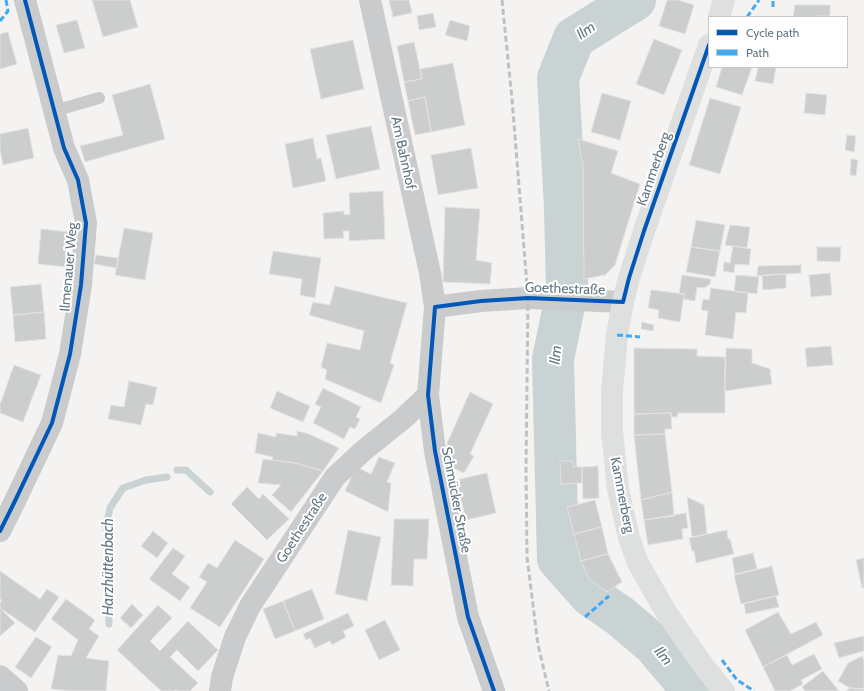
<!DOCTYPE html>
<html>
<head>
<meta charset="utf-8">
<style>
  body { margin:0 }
  #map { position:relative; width:864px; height:691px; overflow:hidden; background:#f4f3f1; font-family:Cabin,sans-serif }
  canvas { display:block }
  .legend { position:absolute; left:708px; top:16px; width:140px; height:52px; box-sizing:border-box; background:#fff; border:1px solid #c1c9cd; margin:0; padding:5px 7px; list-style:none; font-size:12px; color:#637782 }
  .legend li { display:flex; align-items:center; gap:8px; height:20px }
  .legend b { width:20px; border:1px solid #c1c9cd }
</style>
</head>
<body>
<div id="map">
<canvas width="864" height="691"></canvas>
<ul class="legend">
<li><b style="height:5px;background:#0057b8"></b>Cycle path</li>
<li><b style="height:5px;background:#3fa9f5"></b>Path</li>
</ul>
</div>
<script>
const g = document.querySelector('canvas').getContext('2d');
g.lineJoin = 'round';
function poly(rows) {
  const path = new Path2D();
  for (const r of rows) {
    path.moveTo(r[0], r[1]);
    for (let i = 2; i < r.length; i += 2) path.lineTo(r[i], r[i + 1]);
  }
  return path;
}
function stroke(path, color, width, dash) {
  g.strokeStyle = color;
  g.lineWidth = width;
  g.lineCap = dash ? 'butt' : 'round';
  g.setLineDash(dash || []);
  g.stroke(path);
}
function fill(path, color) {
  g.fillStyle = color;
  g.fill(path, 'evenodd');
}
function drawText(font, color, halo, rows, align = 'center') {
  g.font = font + ' Cabin,sans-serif';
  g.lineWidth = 4;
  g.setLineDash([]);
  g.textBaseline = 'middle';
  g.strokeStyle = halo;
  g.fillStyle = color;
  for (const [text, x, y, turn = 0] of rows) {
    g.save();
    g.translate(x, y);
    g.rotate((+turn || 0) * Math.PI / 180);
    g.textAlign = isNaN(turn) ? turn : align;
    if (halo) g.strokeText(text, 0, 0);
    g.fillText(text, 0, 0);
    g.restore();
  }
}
const stream = poly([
  [553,273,567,273],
  [177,470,186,470,210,492],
  [109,624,108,583,108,549,106,527,110,508,123,488,146,480,167,477]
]);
const river = poly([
  [635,0,574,38,558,78,565,208,567,292,553,359,558,559,591,596,620,616,653,644,693,691]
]);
const building = poly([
  [92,0,130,0,138,27,103,37,92,0],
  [389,0,409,0,412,13,393,17,389,0],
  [667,0,678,0,694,5,685,34,659,26,667,0],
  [795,5,830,5,830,16,817,16,817,17,793,17,795,5],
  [433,13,436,27,419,30,417,16,433,13],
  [77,20,85,48,64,53,56,25,77,20],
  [450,20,470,26,467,41,445,35,450,20],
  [8,32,17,64,0,69,0,34,8,32],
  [654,39,682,50,664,95,636,84,654,39],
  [353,40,364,89,321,99,310,49,353,40],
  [414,42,422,79,404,82,397,46,414,42],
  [453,63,465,125,431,132,425,97,408,101,404,82,422,79,420,69,453,63],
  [722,67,752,67,742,95,716,87,722,67],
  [758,67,776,67,773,84,755,81,758,67],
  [150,84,165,139,85,162,80,146,123,135,112,95,150,84],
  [602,93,631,101,620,140,591,132,602,93],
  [806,93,827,95,825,115,804,113,806,93],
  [425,97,431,132,415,135,408,101,425,97],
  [710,98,741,107,720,174,689,165,710,98],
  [371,126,380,169,336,179,326,135,371,126],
  [28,128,34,158,3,165,0,150,0,134,28,128],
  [847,135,856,136,854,152,845,150,847,135],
  [313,138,317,159,321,158,326,181,293,188,285,144,313,138],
  [578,139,618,151,611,173,640,184,615,265,605,275,584,279,583,165,578,139],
  [471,148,478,188,438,195,431,155,471,148],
  [851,159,858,160,856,176,850,175,851,159],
  [383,191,385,239,349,241,349,231,343,231,344,238,324,239,323,213,344,211,344,215,350,214,349,193,383,191],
  [445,207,480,209,476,260,492,263,490,284,443,282,445,207],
  [696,220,725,225,720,251,691,247,696,220],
  [730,225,750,227,747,248,725,245,730,225],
  [124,228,153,233,145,280,115,275,124,228],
  [41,229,70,232,67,267,38,264,41,229],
  [733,246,751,249,749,265,735,264,734,273,723,271,724,262,730,263,733,246],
  [691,247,720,251,715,277,686,272,691,247],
  [817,247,841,247,840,262,817,261,817,247],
  [273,251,321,258,315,298,300,295,302,279,269,274,273,251],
  [96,255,118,258,117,268,94,264,96,255],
  [801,265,801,273,757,276,758,266,801,265],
  [830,273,832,295,811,297,809,275,830,273],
  [786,274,786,288,763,290,762,275,786,274],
  [682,275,711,279,710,284,704,288,697,287,695,301,683,299,684,294,679,294,682,275],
  [736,275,759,277,757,294,734,291,736,275],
  [41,284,44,312,13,315,10,287,41,284],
  [335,286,407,303,390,363,394,365,381,403,325,379,327,370,321,367,327,343,360,350,364,331,309,315,313,302,330,305,335,286],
  [711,288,748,293,746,313,736,312,733,339,705,335,708,311,701,310,703,299,709,300,711,288],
  [651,290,684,294,680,322,658,318,659,310,648,308,651,290],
  [44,312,46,339,15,342,13,315,44,312],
  [642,322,654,325,653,331,641,329,642,322],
  [831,346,833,365,807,367,805,348,831,346],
  [634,348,697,349,697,356,725,357,725,413,678,413,677,417,671,417,671,413,634,414,634,348],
  [726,348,752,349,752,363,770,369,772,384,725,391,726,348],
  [14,365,41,375,23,422,0,413,0,402,1,402,14,365],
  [129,381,157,387,153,405,146,404,141,425,108,419,111,405,124,407,129,381],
  [323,388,361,407,356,417,360,419,355,429,350,427,344,439,313,423,321,407,315,404,323,388],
  [277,391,310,406,303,422,270,408,277,391],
  [470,392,493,404,470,454,474,456,464,473,451,467,447,443,470,392],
  [671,413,672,429,665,429,665,434,634,435,634,414,671,413],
  [297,431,309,434,339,448,323,471,295,463,272,460,273,457,255,453,258,433,276,437,276,433,297,436,297,431],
  [665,434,672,492,641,500,634,435,665,434],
  [379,457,395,463,387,482,391,483,388,512,345,491,356,467,371,474,379,457],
  [263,459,295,463,323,471,291,512,272,495,281,485,258,483,263,459],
  [560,461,572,461,573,467,582,467,582,483,561,484,560,461],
  [598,466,599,498,583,499,582,467,598,466],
  [487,473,496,513,466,520,456,480,487,473],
  [247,487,259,499,263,494,289,519,267,540,231,504,247,487],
  [672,492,674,516,644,520,641,500,672,492],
  [687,497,704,505,707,534,692,537,687,497],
  [595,500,602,527,574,534,567,507,595,500],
  [686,513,688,528,682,529,683,539,648,545,644,520,686,513],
  [394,519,429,519,427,559,414,559,413,586,391,585,394,519],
  [602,527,608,554,581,561,574,534,602,527],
  [348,530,381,537,367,601,335,594,348,530],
  [727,530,728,539,730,539,734,554,696,563,694,551,692,551,689,538,727,530],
  [153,531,168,543,157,558,141,546,153,531],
  [235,540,264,559,220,627,190,608,207,582,199,577,208,563,217,568,235,540],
  [173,548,185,556,172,574,190,587,180,601,149,579,173,548],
  [753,553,757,569,735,574,732,558,753,553],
  [608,554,622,582,607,592,590,580,581,561,608,554],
  [864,558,864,588,862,588,856,560,864,558],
  [772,566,779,595,741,604,734,575,772,566],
  [0,571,40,599,47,589,59,597,35,632,0,608,0,603,2,600,0,599,0,571],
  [312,589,324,619,295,631,283,601,312,589],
  [776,596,779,607,746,614,744,604,776,596],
  [66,599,95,620,89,629,99,636,86,658,109,661,106,691,70,691,51,689,58,655,71,656,78,640,51,619,66,599],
  [283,601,295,631,275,639,263,609,283,601],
  [132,604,143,615,131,628,120,618,132,604],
  [158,605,172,618,150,641,160,651,188,621,218,650,198,671,177,650,170,657,198,683,190,691,177,691,175,690,174,691,161,691,117,650,158,605],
  [0,608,15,623,0,636,0,608],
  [778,612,791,634,816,622,823,635,763,667,745,630,778,612],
  [348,613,354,626,343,631,346,637,332,645,330,641,315,648,310,638,306,640,303,634,348,613],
  [385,620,400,650,379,660,365,630,385,620],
  [864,636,864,651,839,658,834,643,864,636],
  [36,637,52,647,31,678,15,667,36,637],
  [814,654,822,669,801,680,803,684,790,691,775,691,763,667,787,655,792,665,814,654],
  [862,656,864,660,864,689,850,688,838,681,848,663,862,656],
  [823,671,839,691,805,691,802,687,823,671],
  [850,688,864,689,864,691,846,691,850,688]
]);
const lane = poly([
  [54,111,99,98]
]);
const street = poly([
  [370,0,430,273,435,307,428,395,435,451,468,617,494,691],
  [435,307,481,301,528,298,623,302],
  [0,531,14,503,52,423,70,354,81,285,86,223,78,180,64,148,25,0],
  [0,676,17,691],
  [220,691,222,677,235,637,250,606,335,477,363,451,404,418,428,395]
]);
const secondary = poly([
  [719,17,724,0],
  [709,45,644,231,629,278,623,302,617,335,615,358,612,392,612,432,618,489,629,538,638,563,666,612,705,668,724,691]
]);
const rail = poly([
  [502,0,512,99,528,298,526,469,527,557,538,645,549,691]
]);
const quiet = poly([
  [773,7,773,0],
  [747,17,759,0],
  [0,21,8,11,6,0],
  [617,335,640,337],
  [585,617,609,596],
  [722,660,737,680,754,691]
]);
const cycleway = poly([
  [0,531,14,503,52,423,70,354,81,285,86,223,78,180,64,148,25,0],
  [494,691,468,617,435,451,428,395,435,307,481,301,528,298,623,302,629,278,644,231,709,45]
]);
const streetNames = [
  ["Am Bahnhof",403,153,78],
  ["Kammerberg",654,169,-71],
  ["Ilmenauer Weg",69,267,-85],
  ["Goethestraße",565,289,2],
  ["Kammerberg",622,495,79],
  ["Schmücker Straße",456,500,79],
  ["Goethestraße",302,528,-57]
];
const waterNames = [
  ["Ilm",586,31,-35],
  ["Ilm",556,355,-83],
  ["Harzhüttenbach",109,567,-90],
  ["Ilm",663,656,50]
];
stroke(stream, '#c9d3d4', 7);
stroke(river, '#c9d3d4', 42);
fill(building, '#cccdcd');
stroke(building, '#e3e2e1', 1);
stroke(lane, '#cacbcc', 12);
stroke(street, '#cacbcc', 22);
stroke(secondary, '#dedfdf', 22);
stroke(rail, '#bfc1c1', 3, [6, 3]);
stroke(quiet, '#3fa9f5', 3, [6, 3]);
stroke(cycleway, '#0057b8', 4);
drawText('14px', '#637782', '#fff', streetNames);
drawText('italic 15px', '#5f797f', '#fff', waterNames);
</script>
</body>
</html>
